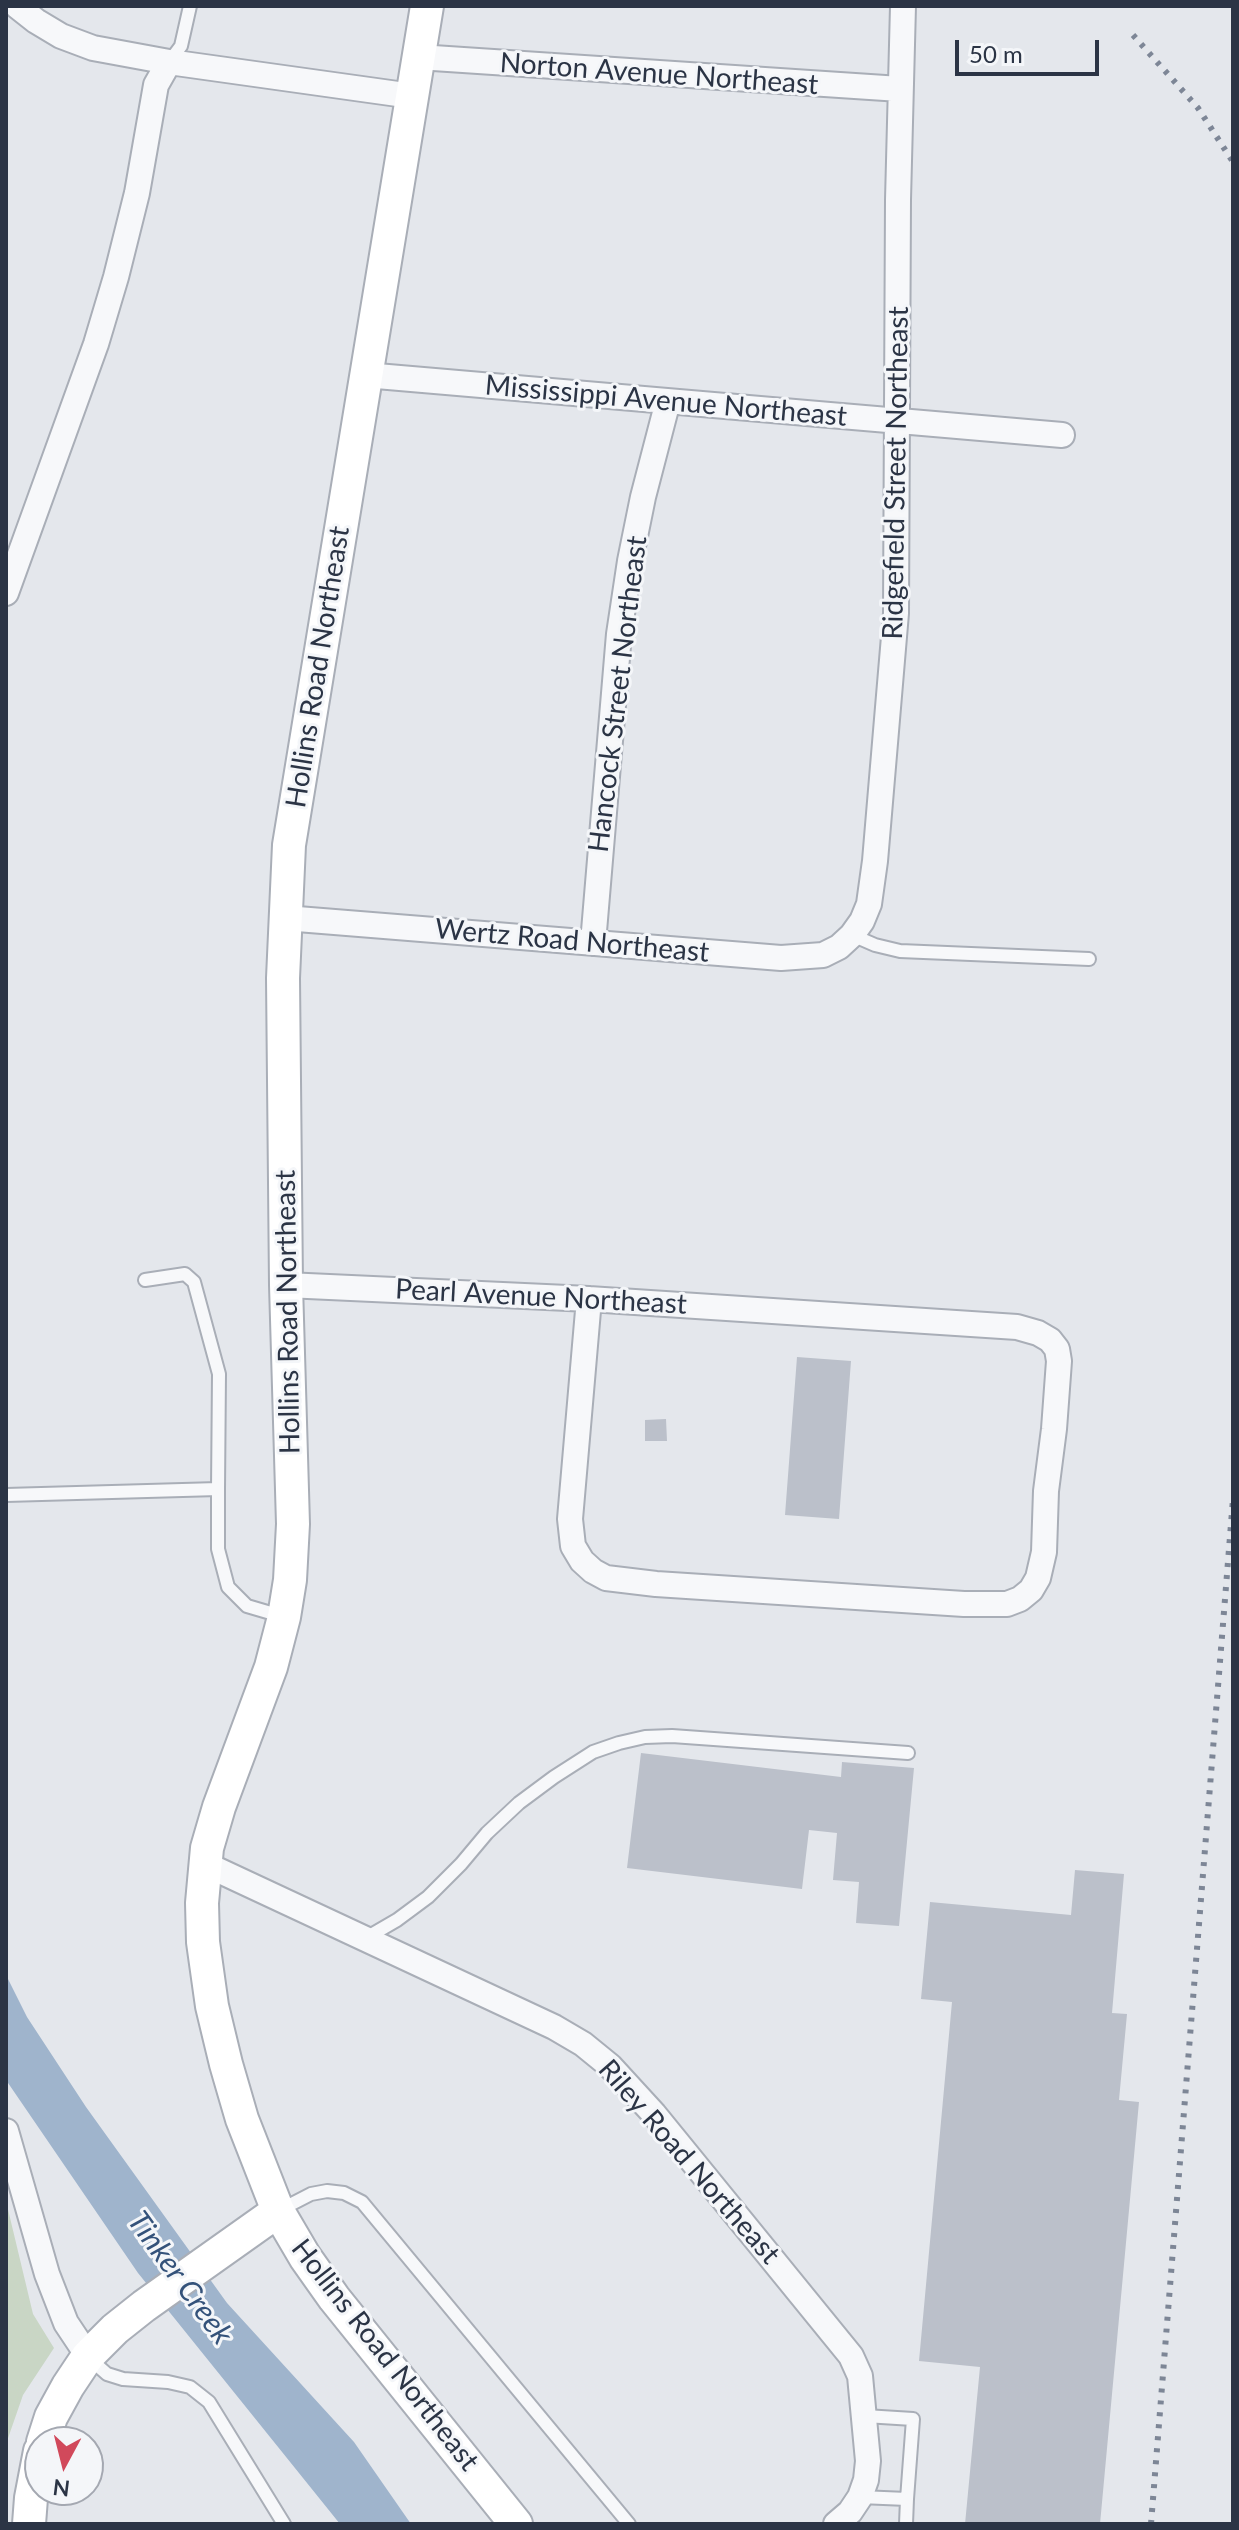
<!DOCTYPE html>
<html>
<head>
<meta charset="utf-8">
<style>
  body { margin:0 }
  #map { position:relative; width:1239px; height:2530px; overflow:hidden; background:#e4e7ec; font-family:Lato,sans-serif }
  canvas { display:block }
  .frame { position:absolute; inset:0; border:8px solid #2b3445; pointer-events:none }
  .north { position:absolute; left:24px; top:2426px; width:80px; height:80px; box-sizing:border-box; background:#f4f6f9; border:2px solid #a4a8b1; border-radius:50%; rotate:187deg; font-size:22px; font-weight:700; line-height:32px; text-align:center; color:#2b3445 }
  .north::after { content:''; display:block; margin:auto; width:28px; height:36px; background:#d1495b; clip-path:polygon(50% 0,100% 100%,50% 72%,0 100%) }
  .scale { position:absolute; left:955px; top:40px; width:144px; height:36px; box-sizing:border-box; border:4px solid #2b3445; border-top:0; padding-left:10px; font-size:24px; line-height:28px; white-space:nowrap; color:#2b3445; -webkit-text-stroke:6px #f4f6f9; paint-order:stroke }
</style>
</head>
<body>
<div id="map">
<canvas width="1239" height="2530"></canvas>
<div class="frame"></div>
<div class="north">N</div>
<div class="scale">50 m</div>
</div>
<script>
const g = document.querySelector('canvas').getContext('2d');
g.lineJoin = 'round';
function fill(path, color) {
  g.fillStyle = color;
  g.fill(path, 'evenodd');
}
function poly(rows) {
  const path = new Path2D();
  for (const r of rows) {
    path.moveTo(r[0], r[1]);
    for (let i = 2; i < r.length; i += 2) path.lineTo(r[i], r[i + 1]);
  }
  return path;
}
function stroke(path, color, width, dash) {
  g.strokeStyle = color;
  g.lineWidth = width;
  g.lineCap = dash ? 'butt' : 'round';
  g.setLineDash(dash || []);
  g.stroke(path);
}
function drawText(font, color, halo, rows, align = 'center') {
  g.font = font + ' Lato,sans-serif';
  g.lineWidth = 6;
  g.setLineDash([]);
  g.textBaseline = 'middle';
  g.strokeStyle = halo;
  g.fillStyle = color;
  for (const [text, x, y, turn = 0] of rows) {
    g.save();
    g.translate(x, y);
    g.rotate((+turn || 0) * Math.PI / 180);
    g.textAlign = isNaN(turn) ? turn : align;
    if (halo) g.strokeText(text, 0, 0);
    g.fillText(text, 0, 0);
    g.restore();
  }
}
const green = poly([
  [6,2201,33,2314,54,2348,23,2395,6,2444]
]);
const water = poly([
  [6,1975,27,2017,86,2107,227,2303,354,2442,411,2524,340,2524,138,2273,6,2080]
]);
const building = poly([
  [797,1357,851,1361,839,1519,785,1515],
  [666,1419,667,1441,645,1441,645,1420],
  [641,1753,841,1777,842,1762,914,1768,899,1926,856,1923,859,1882,833,1880,837,1833,809,1830,802,1889,627,1868],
  [1075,1870,1124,1874,1112,2013,1127,2014,1119,2100,1139,2102,1100,2524,965,2524,980,2367,919,2361,952,2002,921,1999,930,1902,1071,1915]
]);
const lane = poly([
  [169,62,181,46,190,6],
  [852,935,875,945,900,951,1089,959],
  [145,1280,185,1274,194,1282,219,1374,218,1489],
  [6,1495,218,1489,218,1549,228,1587,247,1606,281,1616],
  [366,1938,397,1920,428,1897,461,1864,487,1833,519,1803,554,1777,593,1752,619,1743,645,1737,672,1736,908,1753],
  [278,2211,311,2194,327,2191,344,2193,362,2202,629,2524],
  [90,2359,107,2374,123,2379,168,2382,190,2387,209,2402,284,2524],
  [865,2416,913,2419,907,2499],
  [860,2497,907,2499,906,2524]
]);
const street = poly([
  [17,6,36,21,61,36,93,48,169,62,412,96],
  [418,57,900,89],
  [365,375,1062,435],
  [6,593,96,344,116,277,137,193,156,85,169,62],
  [285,918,781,958,823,955,839,947,852,935,862,921,869,904,875,861,896,613,898,200,903,6],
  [593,943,619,634,630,561,643,497,668,401],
  [286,1285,589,1299,1017,1327,1038,1333,1050,1340,1057,1349,1059,1361,1054,1429,1046,1491,1044,1552,1038,1578,1031,1590,1020,1599,1007,1604,964,1604,656,1584,606,1578,593,1571,582,1561,573,1546,570,1519,589,1299],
  [205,1864,554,2027,583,2044,610,2066,654,2114,851,2356,860,2376,868,2461,866,2480,860,2497,850,2512,836,2524],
  [6,2131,47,2274,66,2323,88,2356]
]);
const secondary = poly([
  [427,6,289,845,283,978,286,1285,293,1524,290,1580,284,1617,271,1667,219,1807,207,1848,202,1903,203,1942,212,2006,226,2064,242,2119,278,2211,305,2257,334,2298,516,2524],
  [43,2442,51,2417,68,2386,88,2356,115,2329,144,2306,278,2211],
  [29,2524,31,2498,40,2451]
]);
const rail = poly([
  [1133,35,1198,108,1233,162],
  [1151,2524,1233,1499]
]);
const streetNames = [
  ["Norton Avenue Northeast",659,74,4],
  ["Mississippi Avenue Northeast",666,401,5],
  ["Ridgefield Street Northeast",896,473,-89],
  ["Hollins Road Northeast",318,667,-81],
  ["Hancock Street Northeast",618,694,-83],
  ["Wertz Road Northeast",572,941,5],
  ["Pearl Avenue Northeast",541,1297,3],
  ["Hollins Road Northeast",288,1312,-91],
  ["Riley Road Northeast",689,2162,49],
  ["Hollins Road Northeast",385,2355,52]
];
const waterNames = [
  ["Tinker Creek",180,2278,54]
];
fill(green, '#c9d6c5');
fill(water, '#9fb4cc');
fill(building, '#bbc0ca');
stroke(lane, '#a9aeb7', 16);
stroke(street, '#a9aeb7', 28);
stroke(secondary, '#a9aeb7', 36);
stroke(lane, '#f7f8fa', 12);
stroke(street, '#f7f8fa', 24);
stroke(secondary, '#fff', 32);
stroke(rail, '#7d8696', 6, [4, 8]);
drawText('28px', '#2b3445', '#f4f6f9', streetNames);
drawText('italic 30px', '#34527a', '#f4f6f9', waterNames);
</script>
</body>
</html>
